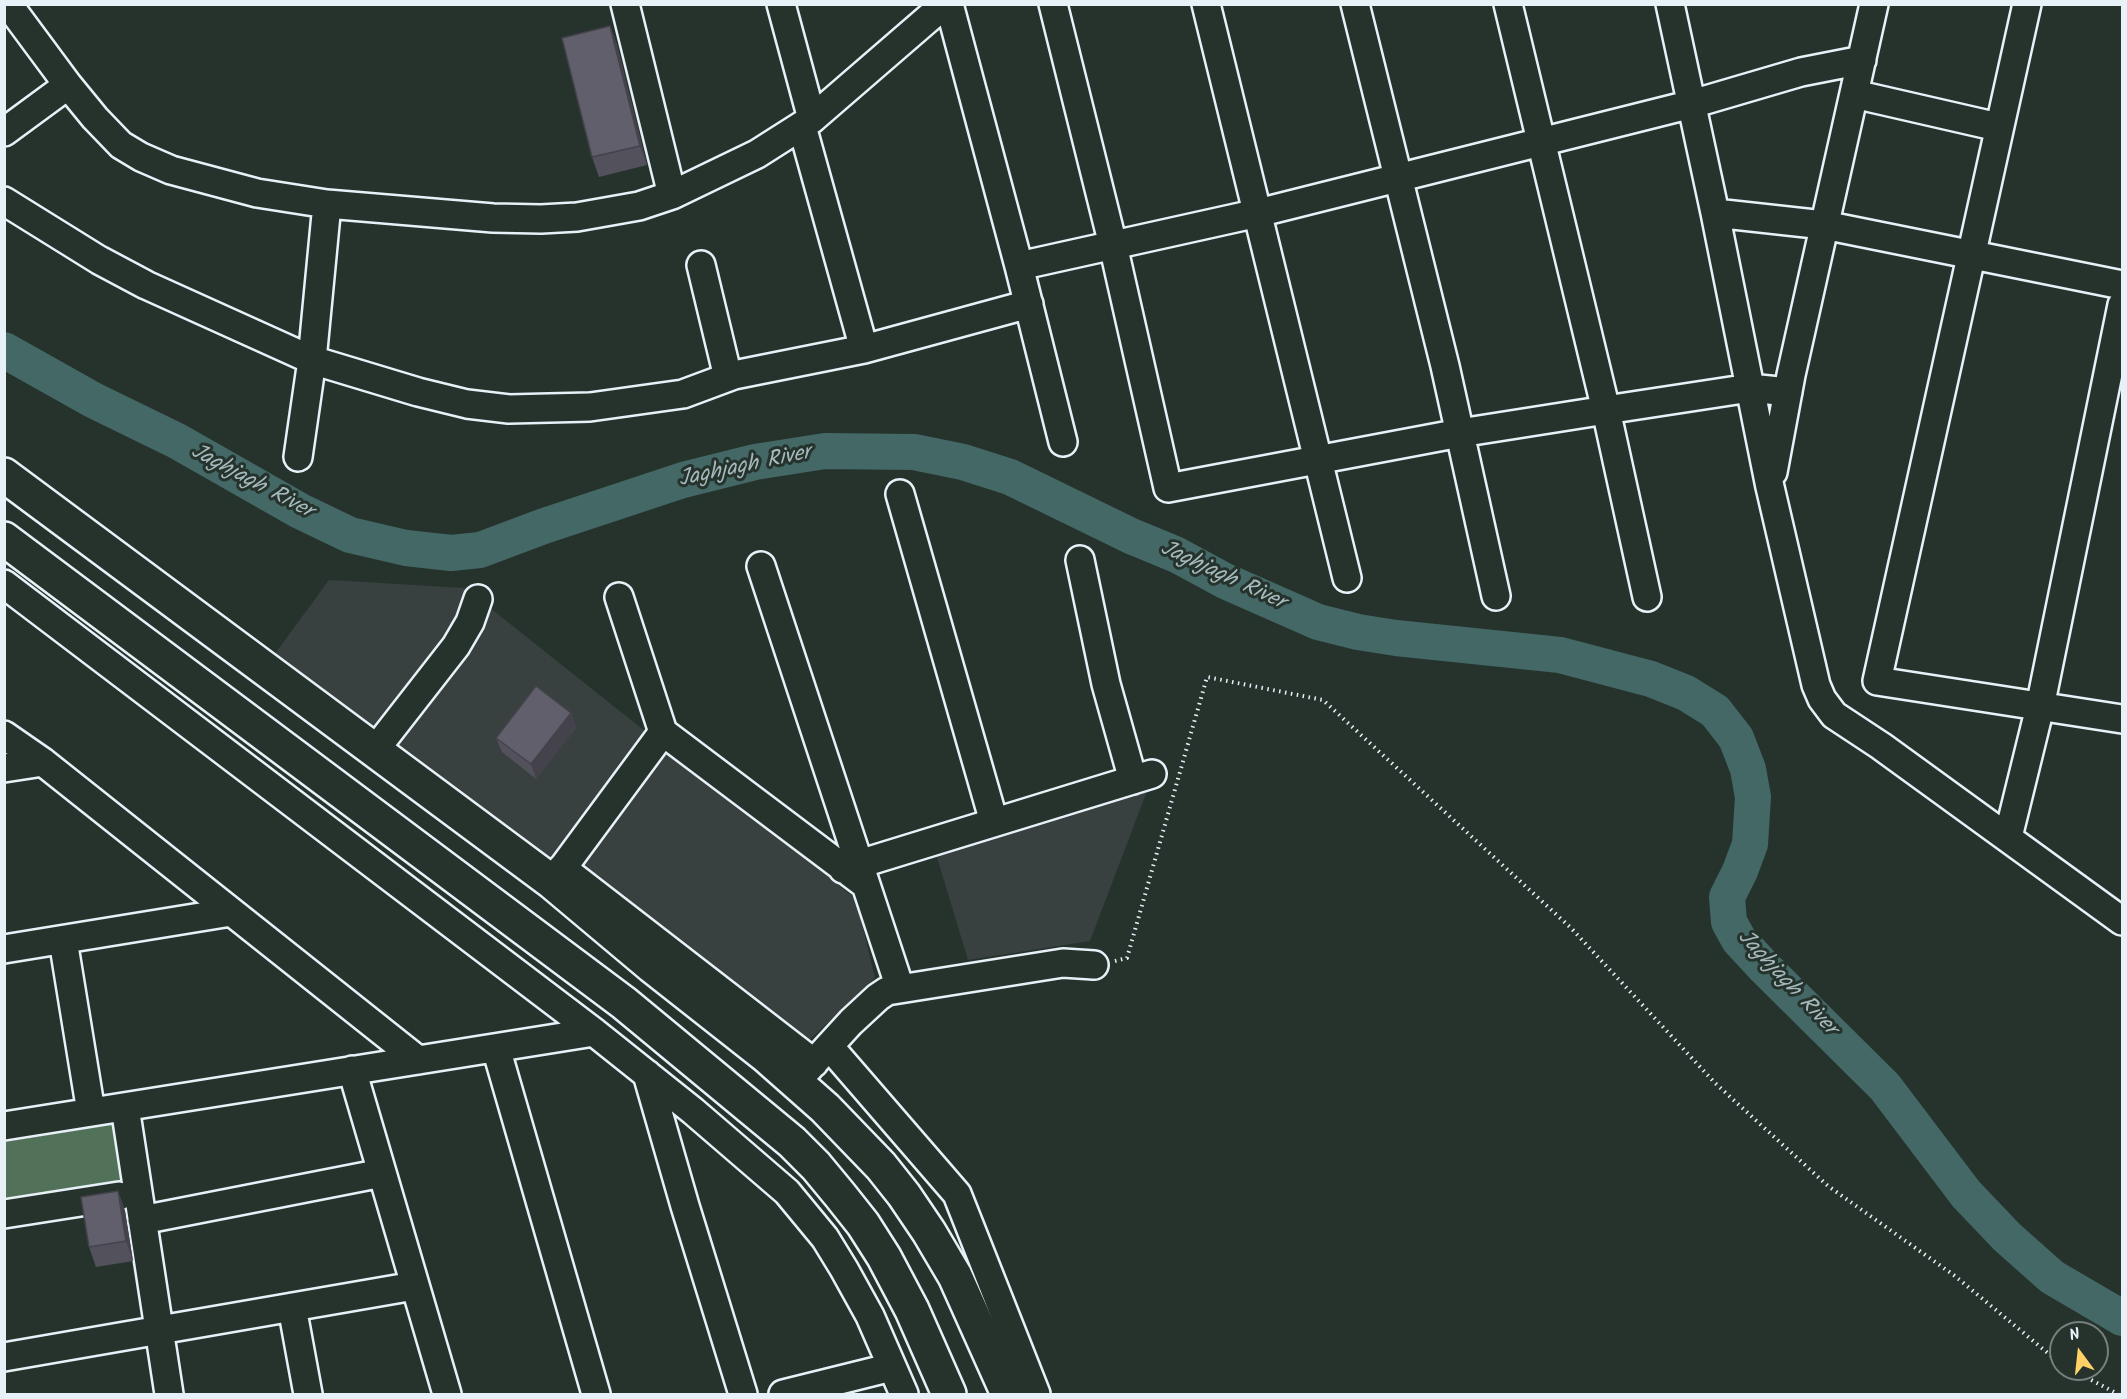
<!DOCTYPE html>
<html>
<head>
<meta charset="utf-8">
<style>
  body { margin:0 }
  #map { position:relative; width:2127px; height:1399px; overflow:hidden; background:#26332d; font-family:Kalam,sans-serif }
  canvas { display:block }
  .frame { position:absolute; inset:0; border:6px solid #e8f1f8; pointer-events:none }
  .north { position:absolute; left:2049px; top:1321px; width:60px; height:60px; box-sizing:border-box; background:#26332d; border:2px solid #747f7e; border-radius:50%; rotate:345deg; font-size:16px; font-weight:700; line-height:24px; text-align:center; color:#e8f1f8 }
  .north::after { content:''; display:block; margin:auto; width:21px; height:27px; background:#ffd166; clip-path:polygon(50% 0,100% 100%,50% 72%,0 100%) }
</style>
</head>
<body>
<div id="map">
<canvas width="2127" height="1399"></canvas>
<div class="frame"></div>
<div class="north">N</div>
</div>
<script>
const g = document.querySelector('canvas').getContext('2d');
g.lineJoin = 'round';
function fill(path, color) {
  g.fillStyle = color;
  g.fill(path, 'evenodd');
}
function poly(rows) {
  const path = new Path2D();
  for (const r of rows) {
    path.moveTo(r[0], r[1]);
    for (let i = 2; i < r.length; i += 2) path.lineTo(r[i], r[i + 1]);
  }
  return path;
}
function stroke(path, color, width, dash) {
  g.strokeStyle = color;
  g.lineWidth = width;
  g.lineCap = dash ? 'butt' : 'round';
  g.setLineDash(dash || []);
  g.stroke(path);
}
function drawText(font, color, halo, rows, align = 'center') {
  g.font = font + ' Kalam,sans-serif';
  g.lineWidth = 6;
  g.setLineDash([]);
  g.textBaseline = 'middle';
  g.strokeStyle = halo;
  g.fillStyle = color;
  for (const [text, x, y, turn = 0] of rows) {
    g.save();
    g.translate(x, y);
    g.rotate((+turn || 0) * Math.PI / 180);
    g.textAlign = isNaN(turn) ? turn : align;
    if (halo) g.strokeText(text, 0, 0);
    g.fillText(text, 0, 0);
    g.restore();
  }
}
const built = poly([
  [329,580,465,588,856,899,875,978,803,1046,274,655],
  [1147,791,1090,941,968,960,936,854]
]);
const green = poly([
  [119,1123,129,1184,5,1204,5,1142]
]);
const river = poly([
  [4,350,93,400,177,441,300,511,350,535,406,548,451,553,480,550,544,526,683,480,755,462,825,451,914,452,963,462,1010,477,1131,536,1177,555,1225,581,1318,622,1358,632,1396,638,1560,655,1651,679,1686,693,1715,711,1736,738,1748,769,1753,797,1750,844,1740,871,1727,897,1729,922,1739,940,1764,967,1885,1087,1966,1194,2007,1237,2052,1277,2122,1318]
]);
const path = poly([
  [1115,961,1127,958,1207,677,1323,700,1571,928,1715,1083,1828,1186,1955,1276,2061,1364],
  [2070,1369,2118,1394]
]);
const minor = poly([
  [8,4,68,85,95,118,121,145,141,157,171,170,257,193,327,204,493,218,541,219,577,217,639,206,672,195,757,154,812,119,945,4],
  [625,4,672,195],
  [781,4,812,119],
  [949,4,1019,266,1063,442],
  [1053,4,1113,245,1168,488,1460,433,1606,410,1750,388,1788,392],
  [1206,4,1347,578],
  [1355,4,1445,366,1496,596],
  [1508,4,1606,410,1647,597],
  [1670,4,1715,213,1770,487,1816,685,1822,699,1834,715,1881,746,2122,921],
  [2027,4,1877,681,2122,719],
  [1854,94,1998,127],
  [802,126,864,349],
  [4,132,68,85],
  [4,201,99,260,146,285,312,360,418,392,467,404,509,409,590,407,683,394,734,375,864,349,1029,304],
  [1715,213,1824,225,2122,285],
  [701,265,728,377],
  [1019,266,1258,213,1692,104,1801,72,1862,60],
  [298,457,312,360,327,204],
  [1773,472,1791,375,1874,4],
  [900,494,994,822],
  [1080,560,1106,684,1133,780],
  [761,566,900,988],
  [4,584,594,1032,693,1111,787,1192,825,1238,844,1269,870,1316,904,1394],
  [619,597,663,732,866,885],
  [4,735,43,762,418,1060],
  [375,750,456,646,470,622,478,599],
  [4,768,43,762],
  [2008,837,2040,707,2122,305],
  [562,868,814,1063],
  [843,869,1152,774],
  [553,881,663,732],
  [63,940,91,1112],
  [4,949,231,912],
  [829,1046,957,1194,1036,1394],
  [496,1048,596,1394],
  [352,1070,447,1394],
  [647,1074,685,1206,743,1394],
  [796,1082,851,1022,878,997,887,991,1063,963,1094,965],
  [125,1107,169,1394],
  [4,1126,594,1032],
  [4,1214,119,1196],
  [142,1220,382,1173],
  [292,1307,308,1394],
  [4,1357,414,1286],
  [783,1394,892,1367]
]);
const highway = poly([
  [4,475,552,882,652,966,765,1055,825,1108,881,1166,904,1195,929,1232,955,1276,1008,1394],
  [4,539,624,1003,792,1142,816,1166,840,1195,863,1224,884,1257,912,1310,949,1394]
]);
const wall = poly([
  [610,26,617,45,647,165,599,177,592,157],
  [571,713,576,728,536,779,502,752,496,738],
  [118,1191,125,1211,133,1261,96,1267,89,1247]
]);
const shadedWall = poly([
  [610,26,617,45,647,165,640,146],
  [571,713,576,728,536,779,531,764],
  [118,1191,125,1211,133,1261,126,1241]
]);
const building = poly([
  [610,26,640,146,592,157,562,38,610,26],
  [536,686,571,713,531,764,496,738,536,686],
  [118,1191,126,1241,89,1247,81,1197,118,1191]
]);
const waterNames = [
  ["Jaghjagh River",745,468,-12],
  ["Jaghjagh River",251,483,28],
  ["Jaghjagh River",1222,577,25],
  ["Jaghjagh River",1786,984,47]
];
fill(built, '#384040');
fill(green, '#527159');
stroke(river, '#436865', 36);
stroke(minor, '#e8f1f8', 32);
stroke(highway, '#e8f1f8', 38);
stroke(path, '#e8f1f8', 4, [1.5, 4.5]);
stroke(minor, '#26332d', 27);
stroke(highway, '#26332d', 33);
fill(wall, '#53525c');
fill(shadedWall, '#44424b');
fill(building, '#615f6b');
stroke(building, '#44424b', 1.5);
drawText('italic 22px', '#a6babd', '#26332d', waterNames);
</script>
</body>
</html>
